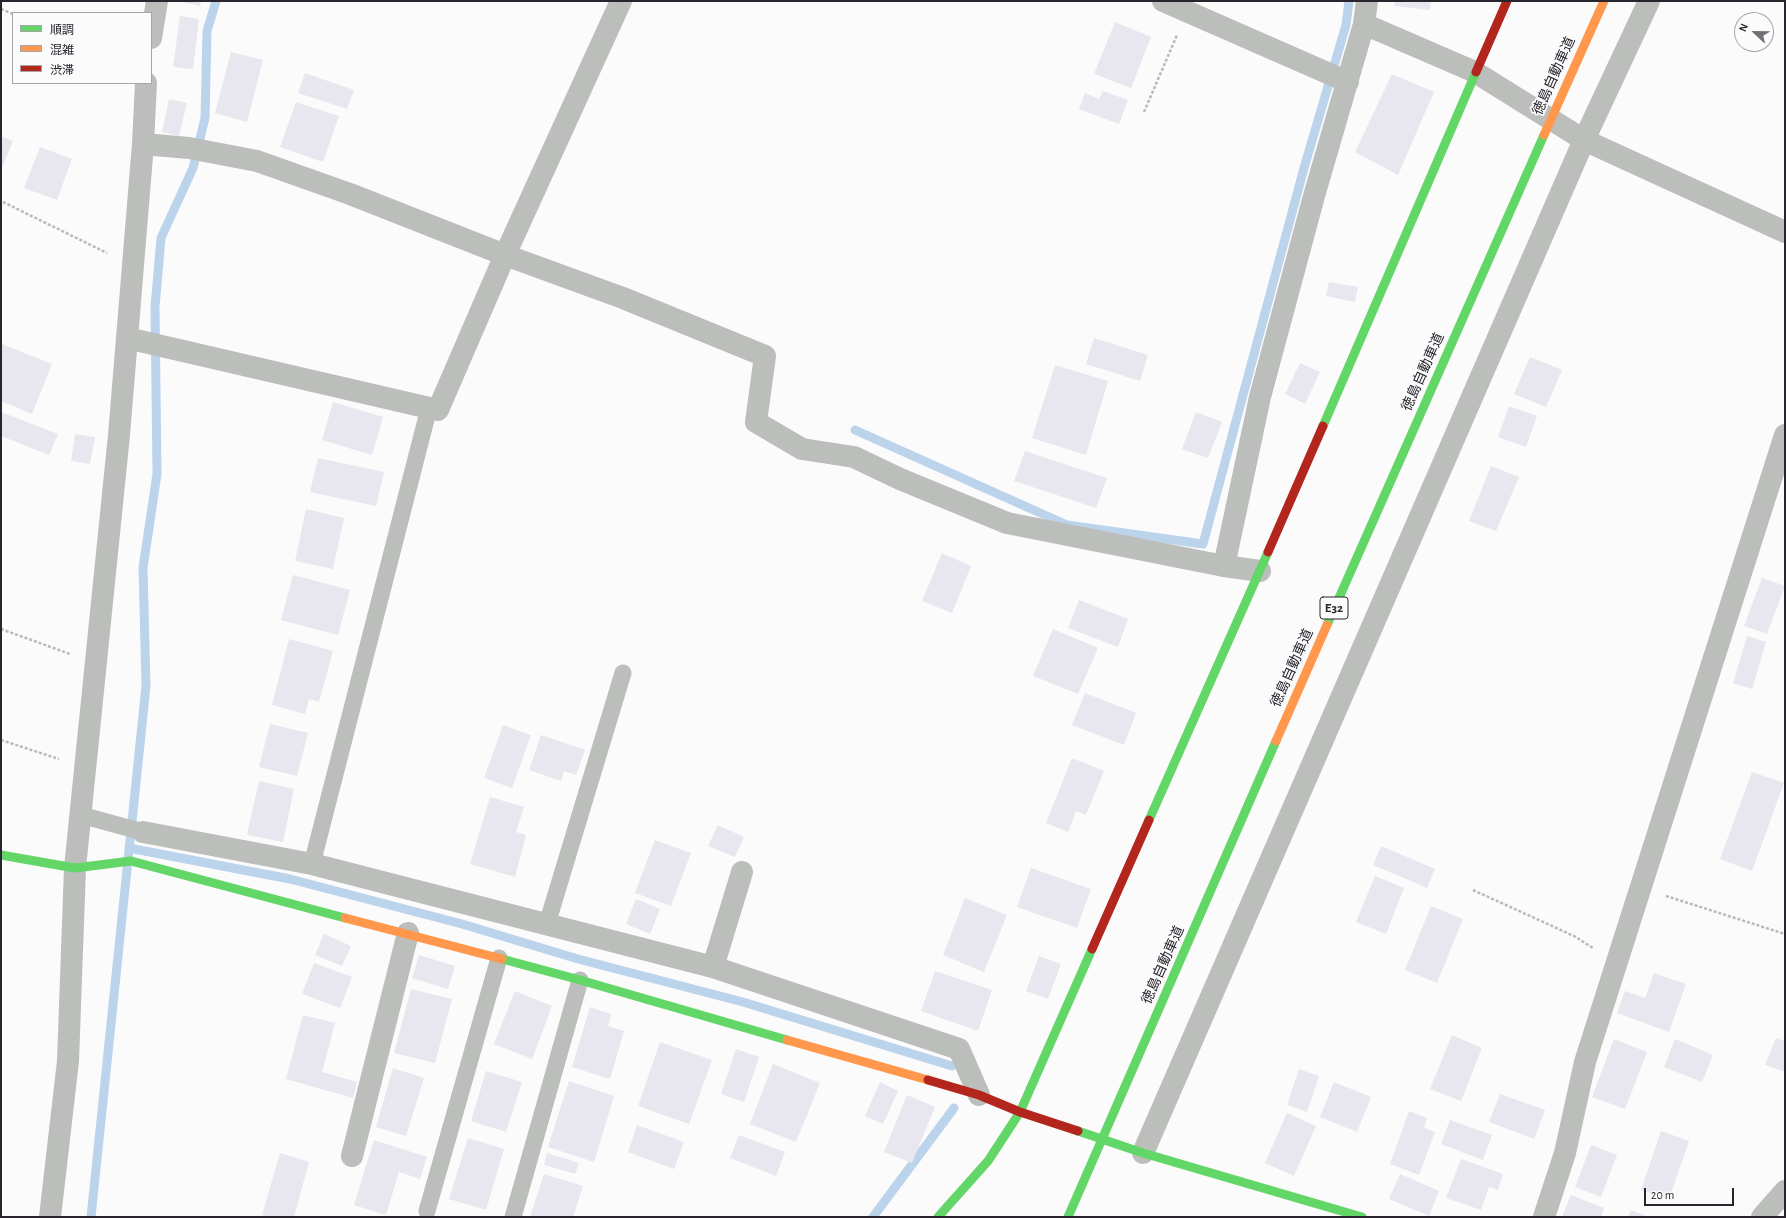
<!DOCTYPE html>
<meta charset="utf-8">
<style>
body{margin:0}
#map{position:relative;width:1786px;height:1218px;overflow:hidden;background:#fbfbfb;font-family:"Alegreya Sans","Noto Sans JP",sans-serif}
canvas{display:block}
.frame{position:absolute;inset:0;border:2px solid #28252e;pointer-events:none}
.legend{position:absolute;left:12px;top:12px;width:140px;height:72px;box-sizing:border-box;background:#fbfbfb;border:1px solid #a7a5a9;margin:0;padding:5px 7px;list-style:none;font-size:12px;color:#28252e}
.legend li{display:flex;align-items:center;gap:8px;height:20px}
.legend b{width:20px;border:1px solid #a7a5a9}
.north{position:absolute;left:1734px;top:12px;width:40px;height:40px;box-sizing:border-box;background:#fbfbfb;border:1px solid #a7a5a9;border-radius:50%;rotate:292deg;font-size:11px;font-weight:700;line-height:16px;text-align:center;color:#28252e}
.north::after{content:'';display:block;margin:auto;width:14px;height:18px;background:#727076;clip-path:polygon(50% 0,100% 100%,50% 72%,0 100%)}
.scale{position:absolute;left:1644px;top:1188px;width:90px;height:18px;box-sizing:border-box;border:2px solid #28252e;border-top:0;padding-left:5px;font-size:12px;line-height:14px;white-space:nowrap;color:#28252e;-webkit-text-stroke:3px #fbfbfb;paint-order:stroke}
</style>
<div id="map">
<canvas width="1786" height="1218"></canvas>
<div class="frame"></div>
<ul class="legend">
<li><b style="height:5px;background:#63d668"></b>順調</li>
<li><b style="height:5px;background:#ff974d"></b>混雑</li>
<li><b style="height:5px;background:#b3261e"></b>渋滞</li>
</ul>
<div class="north">N</div>
<div class="scale">20 m</div>
</div>
<script>
const c = document.querySelector('canvas').getContext('2d');
c.lineJoin = 'round';
function strokePath(path, color, width, dash) {
  c.strokeStyle = color;
  c.lineWidth = width;
  c.lineCap = dash ? 'butt' : 'round';
  c.setLineDash(dash || []);
  c.stroke(path);
}
function fill(path, color) {
  c.fillStyle = color;
  c.fill(path, 'evenodd');
}
function label(font, color, halo, rows, align = 'center') {
  c.font = font + ' "Alegreya Sans","Noto Sans JP",sans-serif';
  c.lineWidth = 3.5;
  c.setLineDash([]);
  c.textBaseline = 'middle';
  c.strokeStyle = halo;
  c.fillStyle = color;
  for (const [text, x, y, turn = 0] of rows) {
    c.save();
    c.translate(x, y);
    c.rotate((+turn || 0) * Math.PI / 180);
    c.textAlign = isNaN(turn) ? turn : align;
    if (halo) c.strokeText(text, 0, 0);
    c.fillText(text, 0, 0);
    c.restore();
  }
}
const stream = new Path2D(`
 M855 430 1067 525 1203 544 1304 168 1346 25 1349 1
 M129 848 290 879 462 924 578 959 743 1002 952 1066
 M91 1217 146 686 143 568 157 474 155 307 161 238 193 168 205 118 207 31 216 1
 M873 1217 954 1108`);
const building = new Path2D(`
 M177 1H201L200 6Z
 M1395 1H1431L1430 10 1394 6Z
 M180 16 199 19 193 69 173 67Z
 M1115 22 1151 37 1131 88 1094 74Z
 M231 52 263 60 247 122 215 113Z
 M305 73 354 90 347 109 298 93Z
 M1392 74 1434 92 1398 175 1355 152Z
 M1103 91 1128 100 1119 124 1079 109 1085 93 1099 99Z
 M169 99 187 103 179 136 162 132Z
 M296 102 339 116 323 162 280 147Z
 M1 136 13 141 1 170Z
 M40 147 72 159 57 200 24 188Z
 M1329 282 1358 287 1355 302 1326 296Z
 M1094 338 1148 355 1140 381 1086 364Z
 M2 344 52 364 32 414 1 401Z
 M1530 357 1562 370 1546 407 1514 394Z
 M1300 363 1320 372 1305 404 1285 394Z
 M1055 365 1108 381 1086 455 1032 438Z
 M333 402 383 417 372 455 322 440Z
 M1509 406 1537 416 1526 447 1498 437Z
 M1 412 58 434 49 455 1 436Z
 M1196 412 1222 422 1208 458 1182 449Z
 M75 434 95 437 90 464 71 461Z
 M1025 451 1107 478 1096 508 1014 481Z
 M318 458 384 472 376 506 310 492Z
 M1491 466 1519 477 1496 531 1469 521Z
 M306 509 344 518 333 569 295 561Z
 M942 553 971 566 952 613 922 601Z
 M293 575 350 590 338 635 281 620Z
 M1762 578 1785 586 1767 634 1744 626Z
 M1079 600 1128 619 1118 647 1068 628Z
 M1053 629 1098 648 1078 694 1033 676Z
 M1747 636 1766 642 1752 689 1733 683Z
 M289 639 333 651 319 702 309 699 305 714 272 705Z
 M1085 693 1136 713 1124 745 1072 725Z
 M270 724 308 733 297 776 259 767Z
 M503 725 531 735 512 788 484 778Z
 M541 735 585 750 576 775 564 771 561 781 529 770Z
 M1072 758 1104 771 1086 815 1076 811 1068 832 1046 823Z
 M1752 772 1784 783 1752 871 1720 859Z
 M259 781 294 789 283 842 247 835Z
 M490 797 524 807 516 832 526 835 515 877 470 864Z
 M718 825 744 837 735 857 708 846Z
 M655 840 691 853 671 906 635 893Z
 M1381 846 1435 869 1427 888 1373 865Z
 M1031 868 1091 889 1077 928 1017 907Z
 M1375 876 1404 888 1386 934 1356 922Z
 M965 898 1007 915 984 972 943 955Z
 M636 899 660 909 650 934 626 924Z
 M1431 906 1463 919 1437 983 1405 970Z
 M324 934 351 946 342 966 315 955Z
 M419 955 455 966 448 989 412 978Z
 M1039 956 1061 964 1048 999 1026 991Z
 M314 963 352 977 340 1008 302 994Z
 M935 971 992 990 978 1031 921 1011Z
 M1654 973 1686 984 1669 1032 1617 1013 1625 991 1645 998Z
 M411 989 452 999 435 1063 394 1053Z
 M515 991 552 1006 532 1059 494 1044Z
 M590 1007 611 1014 608 1026 624 1031 610 1079 572 1067Z
 M303 1015 335 1023 322 1072 357 1082 353 1098 286 1079Z
 M1452 1035 1482 1048 1461 1101 1430 1089Z
 M1776 1038 1785 1041V1072L1765 1065Z
 M1614 1039 1647 1052 1625 1109 1592 1097Z
 M1675 1039 1713 1055 1702 1082 1664 1067Z
 M660 1042 712 1060 689 1124 638 1106Z
 M736 1049 759 1057 744 1102 721 1094Z
 M773 1064 820 1083 796 1142 750 1124Z
 M393 1068 424 1078 406 1136 376 1127Z
 M1299 1069 1319 1076 1307 1112 1287 1105Z
 M486 1071 522 1082 506 1132 471 1121Z
 M569 1081 614 1096 594 1162 548 1147Z
 M880 1082 898 1091 883 1124 865 1116Z
 M1334 1082 1371 1097 1357 1132 1320 1117Z
 M1500 1094 1545 1110 1534 1139 1489 1122Z
 M907 1095 935 1107 912 1163 884 1152Z
 M1409 1111 1427 1118 1424 1128 1435 1132 1419 1175 1390 1164Z
 M1287 1113 1316 1126 1294 1176 1265 1163Z
 M1450 1120 1492 1135 1483 1160 1441 1144Z
 M637 1125 684 1142 674 1169 628 1152Z
 M1661 1131 1689 1141 1669 1199 1641 1190Z
 M739 1135 785 1152 776 1176 730 1158Z
 M468 1138 504 1149 486 1210 449 1199Z
 M374 1140 427 1157 420 1179 399 1172 386 1215 354 1205Z
 M1591 1145 1617 1155 1601 1197 1575 1187Z
 M280 1153 309 1162 294 1217H271L262 1215Z
 M547 1153 579 1163 575 1174 544 1165Z
 M1461 1159 1503 1174 1498 1190 1489 1187 1481 1210 1446 1198Z
 M544 1174 583 1186 573 1217H530Z
 M1400 1174 1439 1191 1429 1216 1389 1199Z
 M1571 1195 1604 1208 1601 1217H1562Z
 M1631 1210 1649 1217H1628Z`);
const path = new Path2D(`
 M1 9 13 14
 M1144 112 1177 35
 M3 202 107 253
 M1 629 70 654
 M1 740 59 759
 M1473 890 1574 936 1593 948
 M1666 896 1785 934`);
const lane = new Path2D(`
 M81 815 143 832
 M312 864 429 408
 M547 924 623 673
 M427 1211 499 958
 M513 1217 580 980`);
const street = new Path2D(`
 M1163 1 1348 82
 M1364 24 1475 72 1584 140 1785 232
 M151 38 157 1
 M143 144 189 148 257 161 350 194 505 255 623 298 765 356 756 422 802 449 854 457 900 479 1007 523 1224 566
 M127 338 438 410 505 255 621 1
 M1260 571 1224 566 1260 397 1314 196 1364 24 1367 1
 M143 832 312 864 713 967 959 1049 979 1095
 M713 967 742 872
 M1143 1153 1584 140 1649 1
 M352 1156 408 933
 M50 1217 68 1061 75 868 119 435 143 144 146 83
 M1544 1217 1565 1153 1585 1062 1785 435
 M1762 1217 1785 1191`);
const fast = new Path2D(`
 M1323 426 1476 72
 M1327 625 1544 135
 M1149 820 1268 552
 M1 855 75 868 131 861 345 918
 M502 959 580 980 787 1040
 M1078 1131 1143 1153 1362 1217
 M938 1217 988 1161 1020 1112 1092 949
 M1068 1217 1276 741`);
const slow = new Path2D(`
 M1544 135 1604 1
 M1276 741 1327 625
 M345 918 502 959
 M787 1040 928 1080`);
const jam = new Path2D(`
 M1476 72 1507 1
 M1268 552 1323 426
 M1092 949 1149 820
 M928 1080 979 1095 1020 1112 1078 1131`);
const shields = [
 [1334,608,28]
];
const shieldNames = [
 ["E32",1334,608]
];
const streetNames = [
 ["徳島自動車道",1554,76,-66],
 ["徳島自動車道",1423,372,-66],
 ["徳島自動車道",1292,668,-66],
 ["徳島自動車道",1163,965,-66]
];
strokePath(stream, '#bcd3ec', 9);
fill(building, '#e8e6ee');
strokePath(path, '#b8b9b8', 2.5, [3, 2]);
strokePath(lane, '#bcbebb', 17);
strokePath(street, '#bcbebb', 22);
strokePath(fast, '#63d668', 9);
strokePath(slow, '#ff974d', 9);
strokePath(jam, '#b3261e', 9);
for (const [x, y, w] of shields) {
  const box = new Path2D();
  box.roundRect(x - w / 2, y - 11, w, 22, 3);
  c.fillStyle = '#fbfbfb';
  c.fill(box);
  strokePath(box, '#28252e', 1);
}
label('bold 13px', '#28252e', null, shieldNames);
label('14px', '#28252e', '#fbfbfb', streetNames);
</script>
